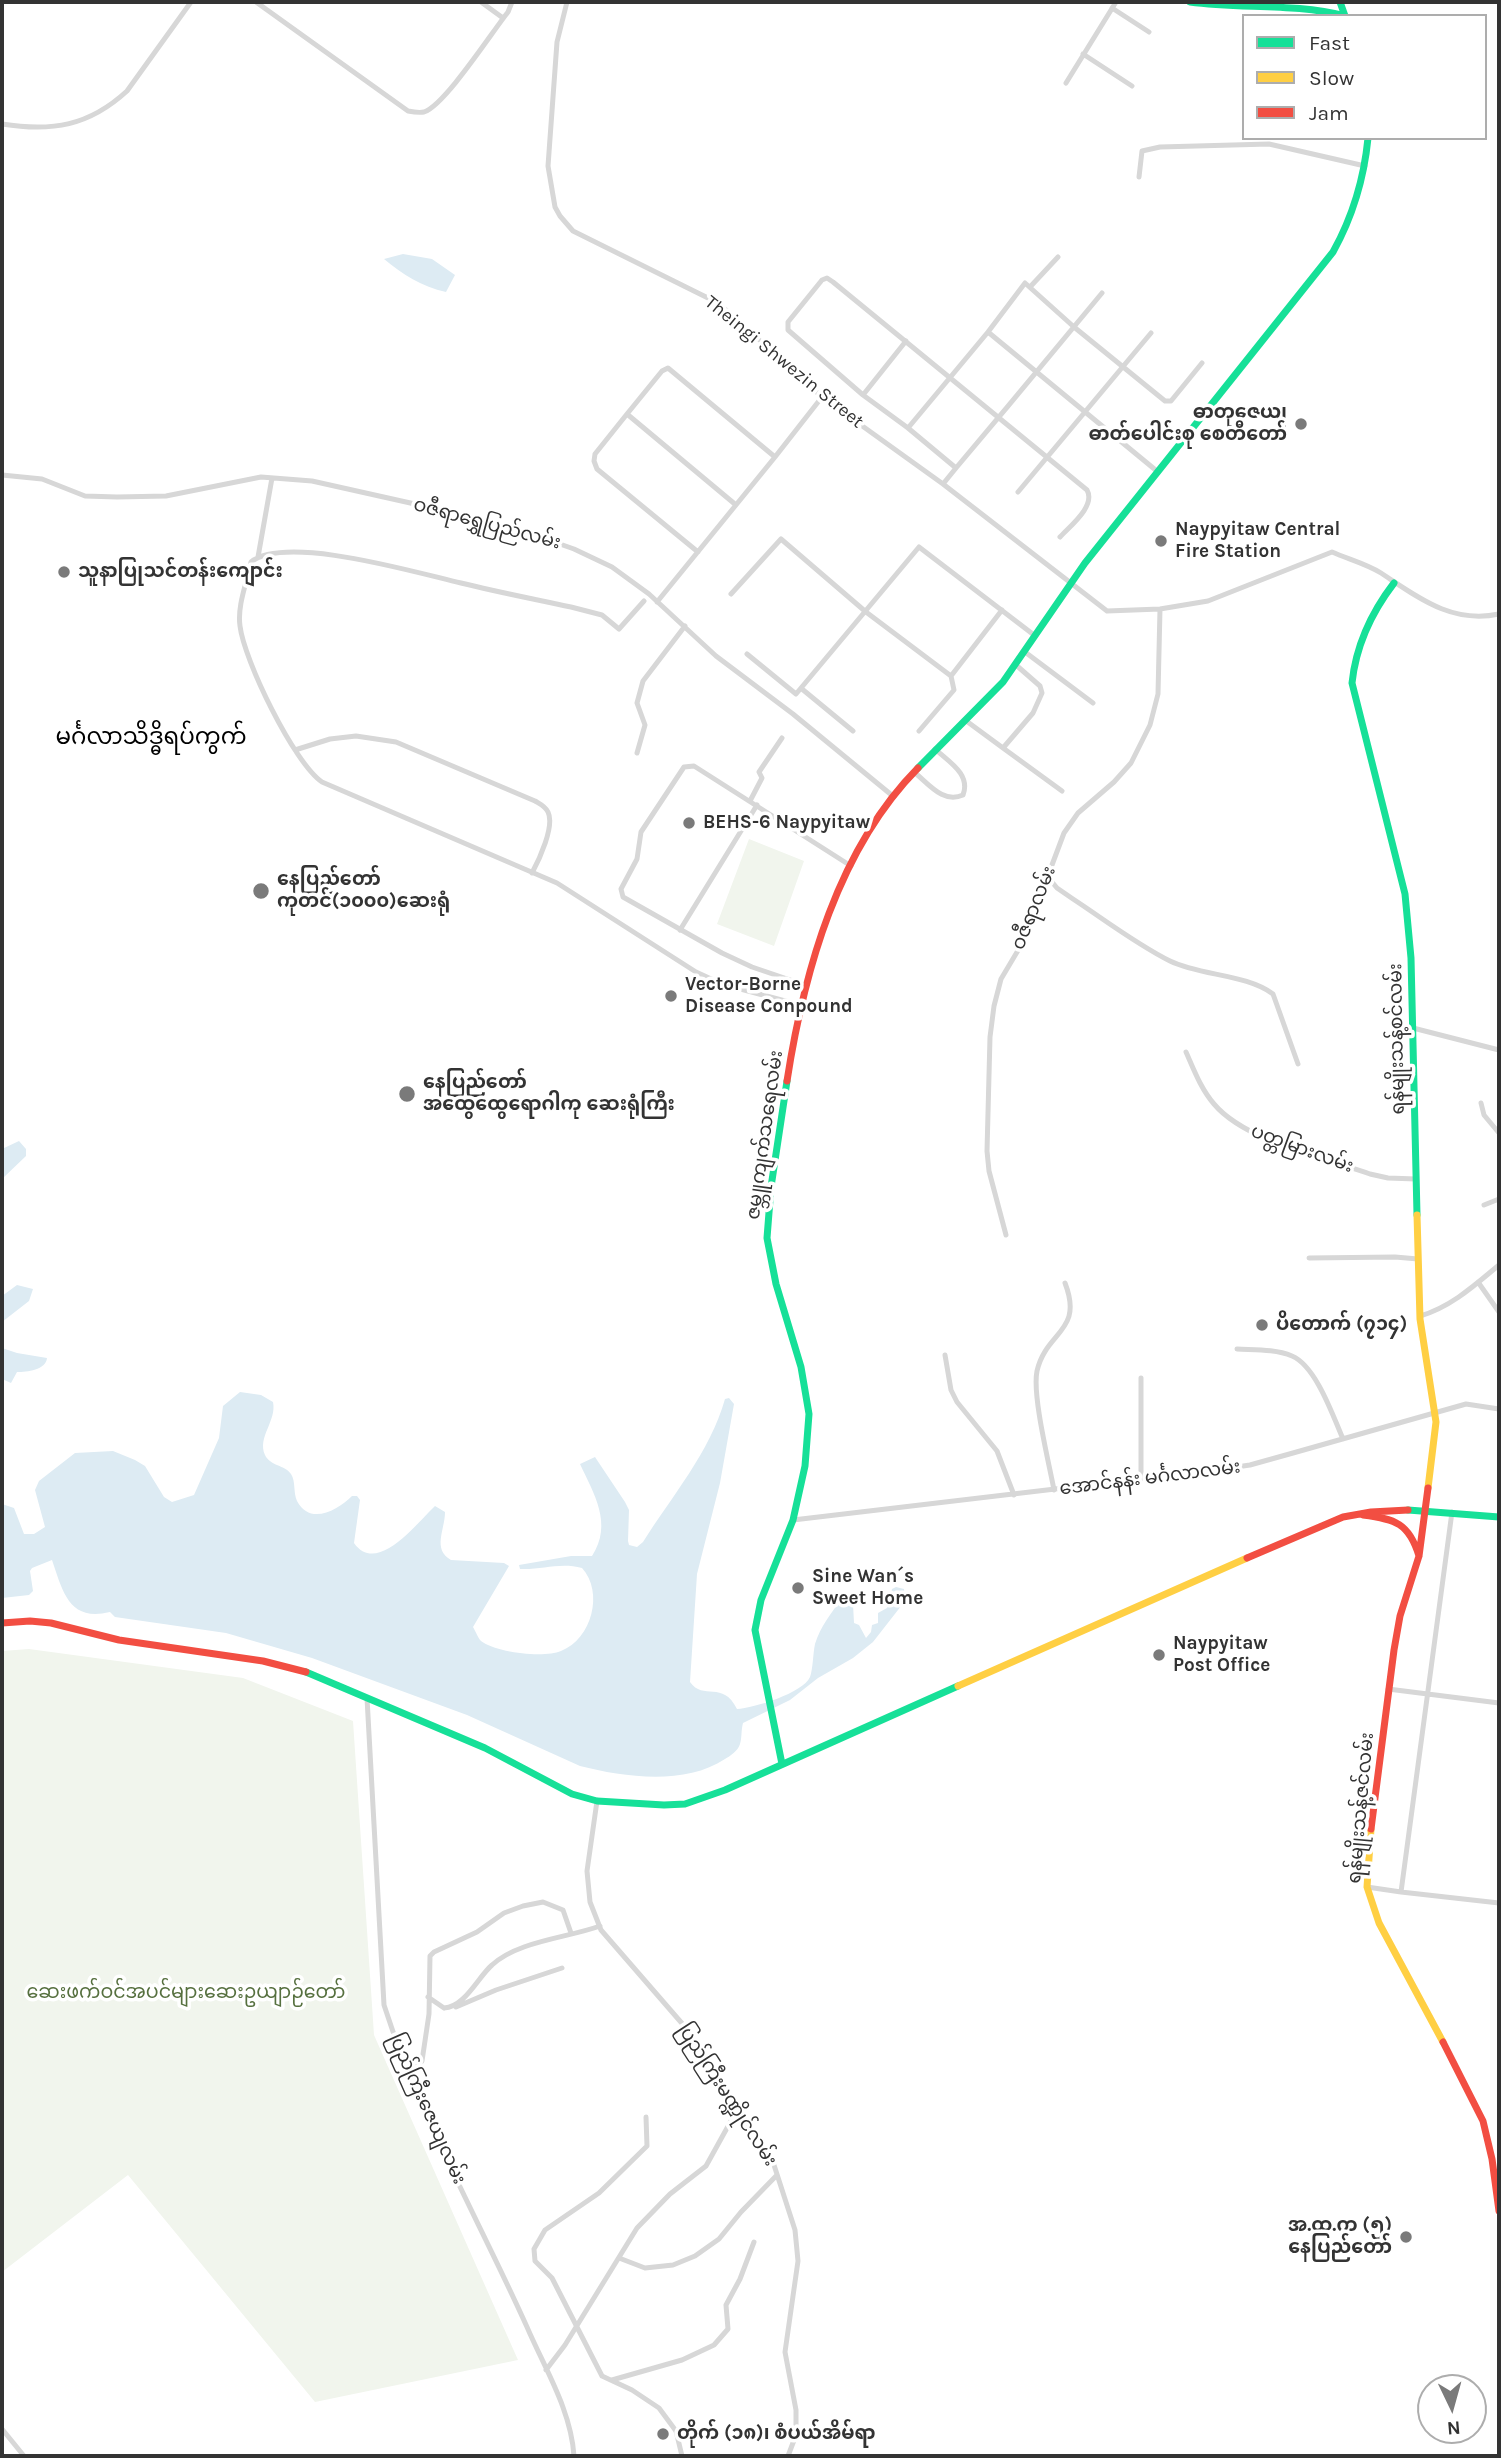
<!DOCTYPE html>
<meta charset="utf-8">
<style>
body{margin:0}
#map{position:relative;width:1501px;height:2458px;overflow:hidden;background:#fff;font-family:Karla,sans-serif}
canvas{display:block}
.frame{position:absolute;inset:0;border:4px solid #333;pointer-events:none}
.legend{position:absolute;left:1242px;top:14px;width:245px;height:126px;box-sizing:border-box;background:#fff;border:2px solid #adadad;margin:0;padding:9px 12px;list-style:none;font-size:21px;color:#333}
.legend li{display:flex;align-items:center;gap:14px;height:35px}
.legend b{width:35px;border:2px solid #adadad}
.north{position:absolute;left:1417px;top:2374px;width:70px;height:70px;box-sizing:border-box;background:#fff;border:2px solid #adadad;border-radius:50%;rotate:175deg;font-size:19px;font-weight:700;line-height:28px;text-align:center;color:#333}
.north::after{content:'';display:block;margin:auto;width:24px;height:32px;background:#7a7a7a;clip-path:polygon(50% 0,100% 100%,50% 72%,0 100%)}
</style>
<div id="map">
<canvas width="1501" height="2458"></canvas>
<div class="frame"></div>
<ul class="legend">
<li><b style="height:9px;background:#16e098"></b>Fast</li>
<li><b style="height:9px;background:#ffcf43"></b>Slow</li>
<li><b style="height:9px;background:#f24e42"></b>Jam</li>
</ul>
<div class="north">N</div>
</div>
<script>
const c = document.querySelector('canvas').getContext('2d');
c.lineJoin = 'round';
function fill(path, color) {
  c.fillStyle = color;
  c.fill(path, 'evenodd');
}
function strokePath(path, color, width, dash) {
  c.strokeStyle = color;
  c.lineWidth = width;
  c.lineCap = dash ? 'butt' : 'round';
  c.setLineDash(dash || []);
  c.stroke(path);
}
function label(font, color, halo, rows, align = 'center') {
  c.font = font + ' Karla,"Noto Sans Myanmar",sans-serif';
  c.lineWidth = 7;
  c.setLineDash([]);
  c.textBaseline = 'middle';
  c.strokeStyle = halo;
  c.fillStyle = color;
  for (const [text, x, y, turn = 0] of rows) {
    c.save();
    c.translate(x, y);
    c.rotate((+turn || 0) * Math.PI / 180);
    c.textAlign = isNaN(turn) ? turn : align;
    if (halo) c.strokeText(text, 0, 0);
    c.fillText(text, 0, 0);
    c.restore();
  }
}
const green = new Path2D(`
 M749 839 804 861 774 946 717 924Z
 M29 1649 243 1678 353 1721 374 2035 518 2360 315 2402 128 2175 2 2272V1651Z`);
const water = new Path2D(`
 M403 254 432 259 455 275 446 292C422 287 402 274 384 259Z
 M19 1141 26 1149V1156L2 1179V1149Z
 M17 1285 33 1289 29 1301 2 1322V1296Z
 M2 1348 17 1353 47 1358C46 1370 27 1372 17 1372L11 1383 2 1379Z
 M240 1392 261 1395 273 1402C277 1421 257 1437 265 1455 270 1466 285 1465 291 1474 296 1482 293 1492 297 1501 310 1526 338 1510 352 1496H357L360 1500 354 1543C377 1576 417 1523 435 1506L445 1512C445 1530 432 1549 451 1560L504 1563 509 1566 473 1627C476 1632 478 1638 481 1641 497 1653 544 1658 561 1651 592 1639 604 1592 582 1568 560 1562 542 1570 520 1569L519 1565 571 1556H592C613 1524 594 1494 580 1464L595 1457 625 1502 629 1510 628 1541 629 1545 637 1547 643 1542C672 1496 710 1452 725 1399L729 1398 734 1404 720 1483 697 1574 690 1682C703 1701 723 1680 737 1709 754 1708 803 1693 810 1677 813 1669 813 1653 815 1644 820 1627 832 1612 843 1597L853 1604 854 1623 859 1625 866 1638 871 1632 872 1625 878 1623V1613L887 1608 892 1589 896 1587 904 1589 905 1601 873 1642 853 1658 818 1678 790 1700 743 1723C741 1730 742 1738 740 1744 738 1751 730 1756 725 1759 684 1786 624 1777 580 1766L467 1715 312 1658 226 1633 115 1617 110 1612C69 1622 63 1592 52 1560L32 1568 30 1571 33 1591 29 1595 2 1598V1504L14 1508 24 1534H34L45 1527 35 1490 39 1481 75 1453 113 1451 135 1460 145 1466 164 1497 172 1502 194 1495 219 1438 223 1406Z`);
const street = new Path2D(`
 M256 2 408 111C413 112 419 113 424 112 445 105 492 32 508 12L512 2
 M481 2 503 18
 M567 2 557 42 548 166 555 207 560 216 573 231 708 298 725 309 822 397 943 484 1107 611 1160 609 1208 601 1332 552C1348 559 1367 564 1381 573 1419 598 1452 624 1499 614
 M1112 8 1149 32
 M1083 54 1132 86
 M1066 83 1116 2
 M2 124C52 132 89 126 127 91L191 2
 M1139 177 1142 151 1160 147 1269 144 1365 166
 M1030 287 1058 257
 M1102 293C1054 351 1005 410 956 468L908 428 988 332 1025 283 1074 327 1165 401H1171L1202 363
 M988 332 1158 472
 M863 395 906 341
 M627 414 662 371 668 368 775 457 822 397
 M908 428 863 395 788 330V322L822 280 827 278 833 282 1087 490C1096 506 1070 526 1060 537
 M2 475 42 479 85 496 117 497 166 496 261 477 312 481 473 517 523 531 574 549 612 567 649 594 716 656 793 714 894 797
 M943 484 956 468
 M1018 492 1151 333
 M698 552 597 469 594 461 595 454 627 414 736 505
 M258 557 272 478
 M731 594 781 539 866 612 951 676
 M644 601 619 629 602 615 571 607C534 599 497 592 461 583 417 573 286 534 251 562 247 582 237 606 240 626 244 660 294 763 322 782L557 883 696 972 722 984 800 1005
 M657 602 775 457
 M1025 652 1093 703
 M747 654 796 694 919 547 1034 635
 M1016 665 1040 686 1042 693 1033 713 1003 748 1062 791
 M802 689 853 731
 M965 720 1003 748
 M919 731 954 690 951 676 1002 610
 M295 750 330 739 356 736 396 742 535 801C540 804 545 806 548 812 555 826 539 860 532 873
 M637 753 645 725 637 703 643 681 685 626
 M914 772C929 784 943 804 963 795 971 774 949 762 935 749
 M750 801 762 778 759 772 782 738
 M1047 876 1057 888 1073 899C1105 920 1136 944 1170 961 1201 976 1246 974 1273 994L1298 1064
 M680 930 757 805
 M805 985 752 967 722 953 623 897 621 889 637 859 641 832 684 767 694 766 851 866
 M1413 1028 1499 1050
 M1186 1052C1194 1070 1201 1089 1214 1104 1245 1141 1324 1158 1370 1174L1388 1178 1416 1179
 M1481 1103 1484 1115 1499 1133
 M1484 1205 1499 1199
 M1006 1235 989 1171 987 1151 990 1037 994 1006 1001 979 1023 942 1064 833 1078 813 1114 782 1131 763 1150 725 1158 694 1160 609
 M1309 1258 1395 1257 1418 1259
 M1478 1282 1499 1312
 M1420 1316C1451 1307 1475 1285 1499 1265
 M1237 1349C1255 1350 1275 1349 1292 1356 1316 1366 1333 1416 1343 1439
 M945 1355 951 1390 957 1402 997 1451 1014 1495
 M1141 1479V1378
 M1054 1490C1049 1463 1032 1395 1037 1371 1046 1331 1084 1332 1065 1283
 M793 1520 1216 1470 1250 1465 1293 1453 1466 1404 1499 1409
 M1388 1689 1499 1703
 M367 1698 384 2005C420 2118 479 2220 527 2327 545 2369 571 2410 574 2456
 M597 1801 587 1871 590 1902 601 1930 686 2028 774 2165 795 2230 798 2261 785 2352 796 2410V2435L788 2456
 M1367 1887 1401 1892 1452 1512
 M1401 1892 1499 1903
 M428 1997 444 2008
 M456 2007 496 1990 562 1968
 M444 2008C465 2007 478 1977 492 1965 518 1941 567 1938 600 1926
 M407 2072 419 2065 422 2061 429 2014 430 1956 434 1952 477 1932 504 1913 523 1906 543 1902 563 1910 571 1933
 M646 2117 647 2146 599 2193 545 2230 534 2249 535 2261 552 2278 602 2376 632 2390 659 2408 676 2431 682 2456
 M619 2258 645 2268 673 2265 695 2256 719 2239 741 2212 777 2175
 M546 2370 565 2345 637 2228 670 2194 706 2166 737 2110
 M612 2380 682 2360 714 2345 728 2329 726 2305 740 2279 754 2242
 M2 2429 24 2456`);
const fast = new Path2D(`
 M1190 2C1241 9 1295 3 1345 16
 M1340 2 1345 16
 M1394 583C1371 613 1356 645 1352 683L1405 894 1411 958 1417 1215
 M918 768 1003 682 1085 563 1333 252C1353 216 1364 179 1368 138
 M1408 1510 1499 1517
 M306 1672 485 1748 572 1794 597 1801 664 1805 685 1804 725 1790 958 1686
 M782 1764 755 1630 761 1600 793 1520 805 1466 809 1414 801 1367 776 1284 767 1238 771 1187 787 1081`);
const slow = new Path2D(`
 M1417 1215 1420 1319 1436 1422 1428 1488
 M958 1686 1247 1558
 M1371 1829 1367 1887 1379 1923 1443 2042`);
const jam = new Path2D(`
 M787 1081C804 971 838 849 918 768
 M1363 1515C1395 1519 1409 1523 1419 1556
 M1247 1558 1343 1517 1371 1512 1408 1510
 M2 1623 30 1621 51 1623 119 1640 263 1661 306 1672
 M1371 1829 1394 1650 1400 1616 1419 1556 1428 1488
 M1443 2042 1483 2121 1492 2159 1499 2211`);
const markers = [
 [1301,424,7,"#7a7a7a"],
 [1161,541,7,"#7a7a7a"],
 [64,572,7,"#7a7a7a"],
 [689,823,7,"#7a7a7a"],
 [261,891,9,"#7a7a7a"],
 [671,996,7,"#7a7a7a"],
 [407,1094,9,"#7a7a7a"],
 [1262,1325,7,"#7a7a7a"],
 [798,1588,7,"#7a7a7a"],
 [1159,1655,7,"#7a7a7a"],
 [1406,2237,7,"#7a7a7a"],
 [663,2434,7,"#7a7a7a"]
];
const streetNames = [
 ["Theingi Shwezin Street",784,362,39],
 ["ဝဇီရာရွှေပြည်လမ်း",487,524,15],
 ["ဝဇီရာလမ်း",1034,908,-68],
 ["ရန်မျိုးသန့်စင်လမ်း",1397,1039,-91],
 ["ဇမ္ဘူကျက်သရေလမ်း",765,1135,-82],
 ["ပတ္တမြားလမ်း",1302,1149,20],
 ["အောင်နန်း မင်္ဂလာလမ်း",1150,1478,-7],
 ["ရန်မျိုးသန့်ဇင်လမ်း",1361,1808,-85],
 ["ပြည်ကြီးမဏ္ဍိုင်လမ်း",727,2095,57],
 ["ပြည်ကြီးဇေယျလမ်း",427,2109,66]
];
const poiNames = [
 ["ဓာတုဇေယျ",1287,413,"right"],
 ["ဓာတ်ပေါင်းစု စေတီတော်",1287,435,"right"],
 ["Naypyitaw Central",1175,530],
 ["Fire Station",1175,552],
 ["သူနာပြုသင်တန်းကျောင်း",78,572],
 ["BEHS-6 Naypyitaw",703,823],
 ["နေပြည်တော်",277,880],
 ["ကုတင်(၁၀၀၀)ဆေးရုံ",277,902],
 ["Vector-Borne",685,985],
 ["Disease Conpound",685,1007],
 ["နေပြည်တော်",423,1083],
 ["အထွေထွေရောဂါကု ဆေးရုံကြီး",423,1105],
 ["ပိတောက် (၇၁၄)",1276,1325],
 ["Sine Wan´s",812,1577],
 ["Sweet Home",812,1599],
 ["Naypyitaw",1173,1644],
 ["Post Office",1173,1666],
 ["အ.ထ.က (၅)",1392,2226,"right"],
 ["နေပြည်တော်",1392,2248,"right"],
 ["တိုက် (၁၈)၊ စံပယ်အိမ်ရာ",677,2434]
];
const parkNames = [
 ["ဆေးဖက်ဝင်အပင်များဆေးဥယျာဉ်တော်",186,1993]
];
const quarterNames = [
 ["မင်္ဂလာသိဒ္ဓိရပ်ကွက်",151,737]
];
fill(green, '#f1f5ed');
fill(water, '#ddebf3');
strokePath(street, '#d7d7d7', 5);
strokePath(fast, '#16e098', 7);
strokePath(slow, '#ffcf43', 7);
strokePath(jam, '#f24e42', 7);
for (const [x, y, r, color] of markers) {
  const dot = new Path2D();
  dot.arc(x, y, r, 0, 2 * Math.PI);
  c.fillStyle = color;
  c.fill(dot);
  strokePath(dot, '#fff', 2.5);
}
label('19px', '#333', '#fff', streetNames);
label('bold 19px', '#333', '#fff', poiNames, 'left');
label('19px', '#56703f', '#fff', parkNames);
label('23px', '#000', '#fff', quarterNames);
</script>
